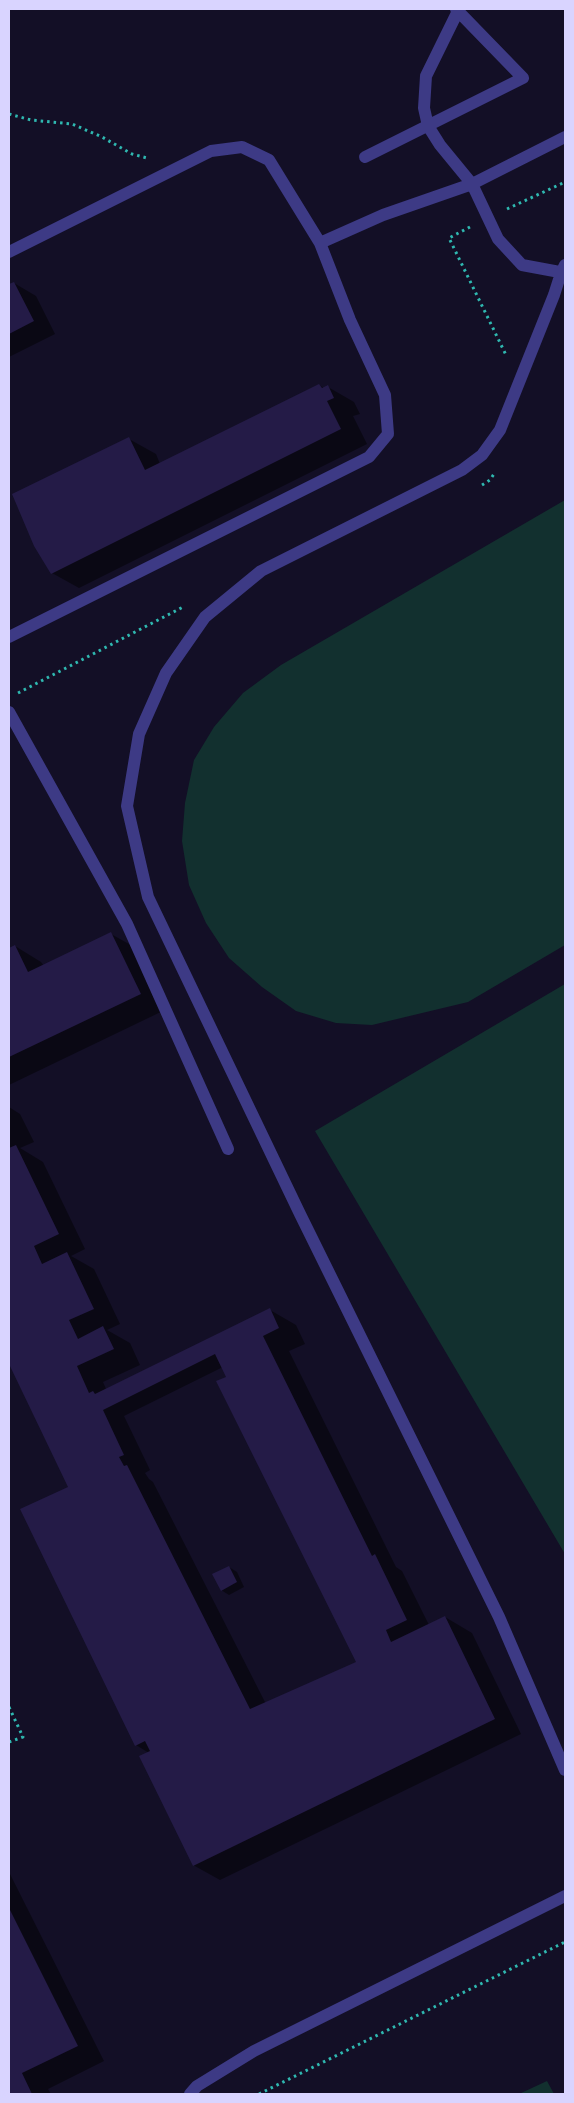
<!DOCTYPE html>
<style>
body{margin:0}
#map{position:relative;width:574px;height:2103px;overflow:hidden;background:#130f26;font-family:Commissioner,sans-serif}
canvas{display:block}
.frame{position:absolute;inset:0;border:10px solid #d9d4ff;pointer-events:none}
</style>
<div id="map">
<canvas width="574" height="2103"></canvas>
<div class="frame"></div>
</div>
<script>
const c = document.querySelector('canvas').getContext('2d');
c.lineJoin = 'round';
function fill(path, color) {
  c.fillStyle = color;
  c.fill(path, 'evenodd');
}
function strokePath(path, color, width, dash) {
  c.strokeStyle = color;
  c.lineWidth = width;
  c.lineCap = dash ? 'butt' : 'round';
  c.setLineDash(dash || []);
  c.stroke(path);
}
const green = new Path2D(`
 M565 500V945L468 1002 372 1025 336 1023 296 1011 262 987 229 958 206 923 189 885 182 841 185 803 194 760 214 727 243 693 281 665Z
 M565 984V1554L315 1131Z
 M547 2081 554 2094H519Z`);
const shadow = new Path2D(`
 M14 283 36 296 55 334 9 357V285Z
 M319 385 324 388 328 387 354 402 360 414 353 416 367 444 79 588 52 573 129 439 156 454 160 464Z
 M111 934 138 949 167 1009 9 1085V949L15 946 41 962 44 966Z
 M9 1107 20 1114 34 1142 20 1148 43 1162 85 1249 71 1256 94 1269 120 1324 107 1330 130 1343 140 1365 103 1382 106 1389 270 1310 296 1325 305 1344 289 1351 396 1567 402 1571 429 1625 445 1617 472 1633 521 1734 220 1880 193 1865 149 1753 136 1745 69 1487 9 1361ZM223 1367 358 1662 266 1704 153 1482 149 1479 145 1473 150 1470 124 1416Z
 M229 1567 237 1572 244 1587 229 1595 221 1590Z
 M9 1872 104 2061 48 2089 51 2094H9Z`);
const building = new Path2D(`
 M14 282 34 321 9 334V284Z
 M319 384 322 388 328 385 334 398 327 401 341 429 51 574 34 546 12 494 129 437 145 470Z
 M111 932 141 994 9 1057V948L15 945 28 972Z
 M16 1145 59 1234 34 1246 42 1264 67 1252 94 1309 69 1320 78 1339 103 1326 114 1349 77 1366 89 1393 93 1391 95 1394 270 1308 279 1328 263 1336 372 1556 375 1554 407 1620 386 1630 391 1642 445 1616 495 1719 193 1866 139 1756 150 1751 145 1741 135 1746 20 1509 68 1487 9 1364V1148ZM215 1354 226 1377 216 1381 356 1662 250 1709 127 1465 124 1466 119 1457 124 1455 103 1410Z
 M229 1566 237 1582 221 1591 212 1574Z
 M9 1908 78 2046 22 2073 32 2094H9Z`);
const path = new Path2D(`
 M9 114 31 120 72 124 102 137 132 154 147 158
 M507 209 565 182
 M470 227 449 238 506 355
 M482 485 490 480 494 474
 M18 693 185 606
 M9 1707 23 1737 9 1742
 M259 2094 565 1942`);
const service = new Path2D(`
 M458 11 426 76 424 108 428 126 440 145 472 184 498 239 522 265 565 273
 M365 157 523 78 456 9
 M320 243 383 215 472 184 565 137
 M9 252 211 151 242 147 269 160 320 243 350 320 385 395 388 434 369 457 9 637
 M565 265 561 273 554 295 500 430 482 455 462 470 261 571 205 617 166 673 139 734 127 806 148 897 300 1214 499 1617 565 1770
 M9 712 127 924 228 1149
 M190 2094 197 2086 254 2051 565 1896`);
fill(green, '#12302f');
fill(shadow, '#0007');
fill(building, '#241b47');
strokePath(path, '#2fb8b0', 3, [2.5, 4]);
strokePath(service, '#3d3a85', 12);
</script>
